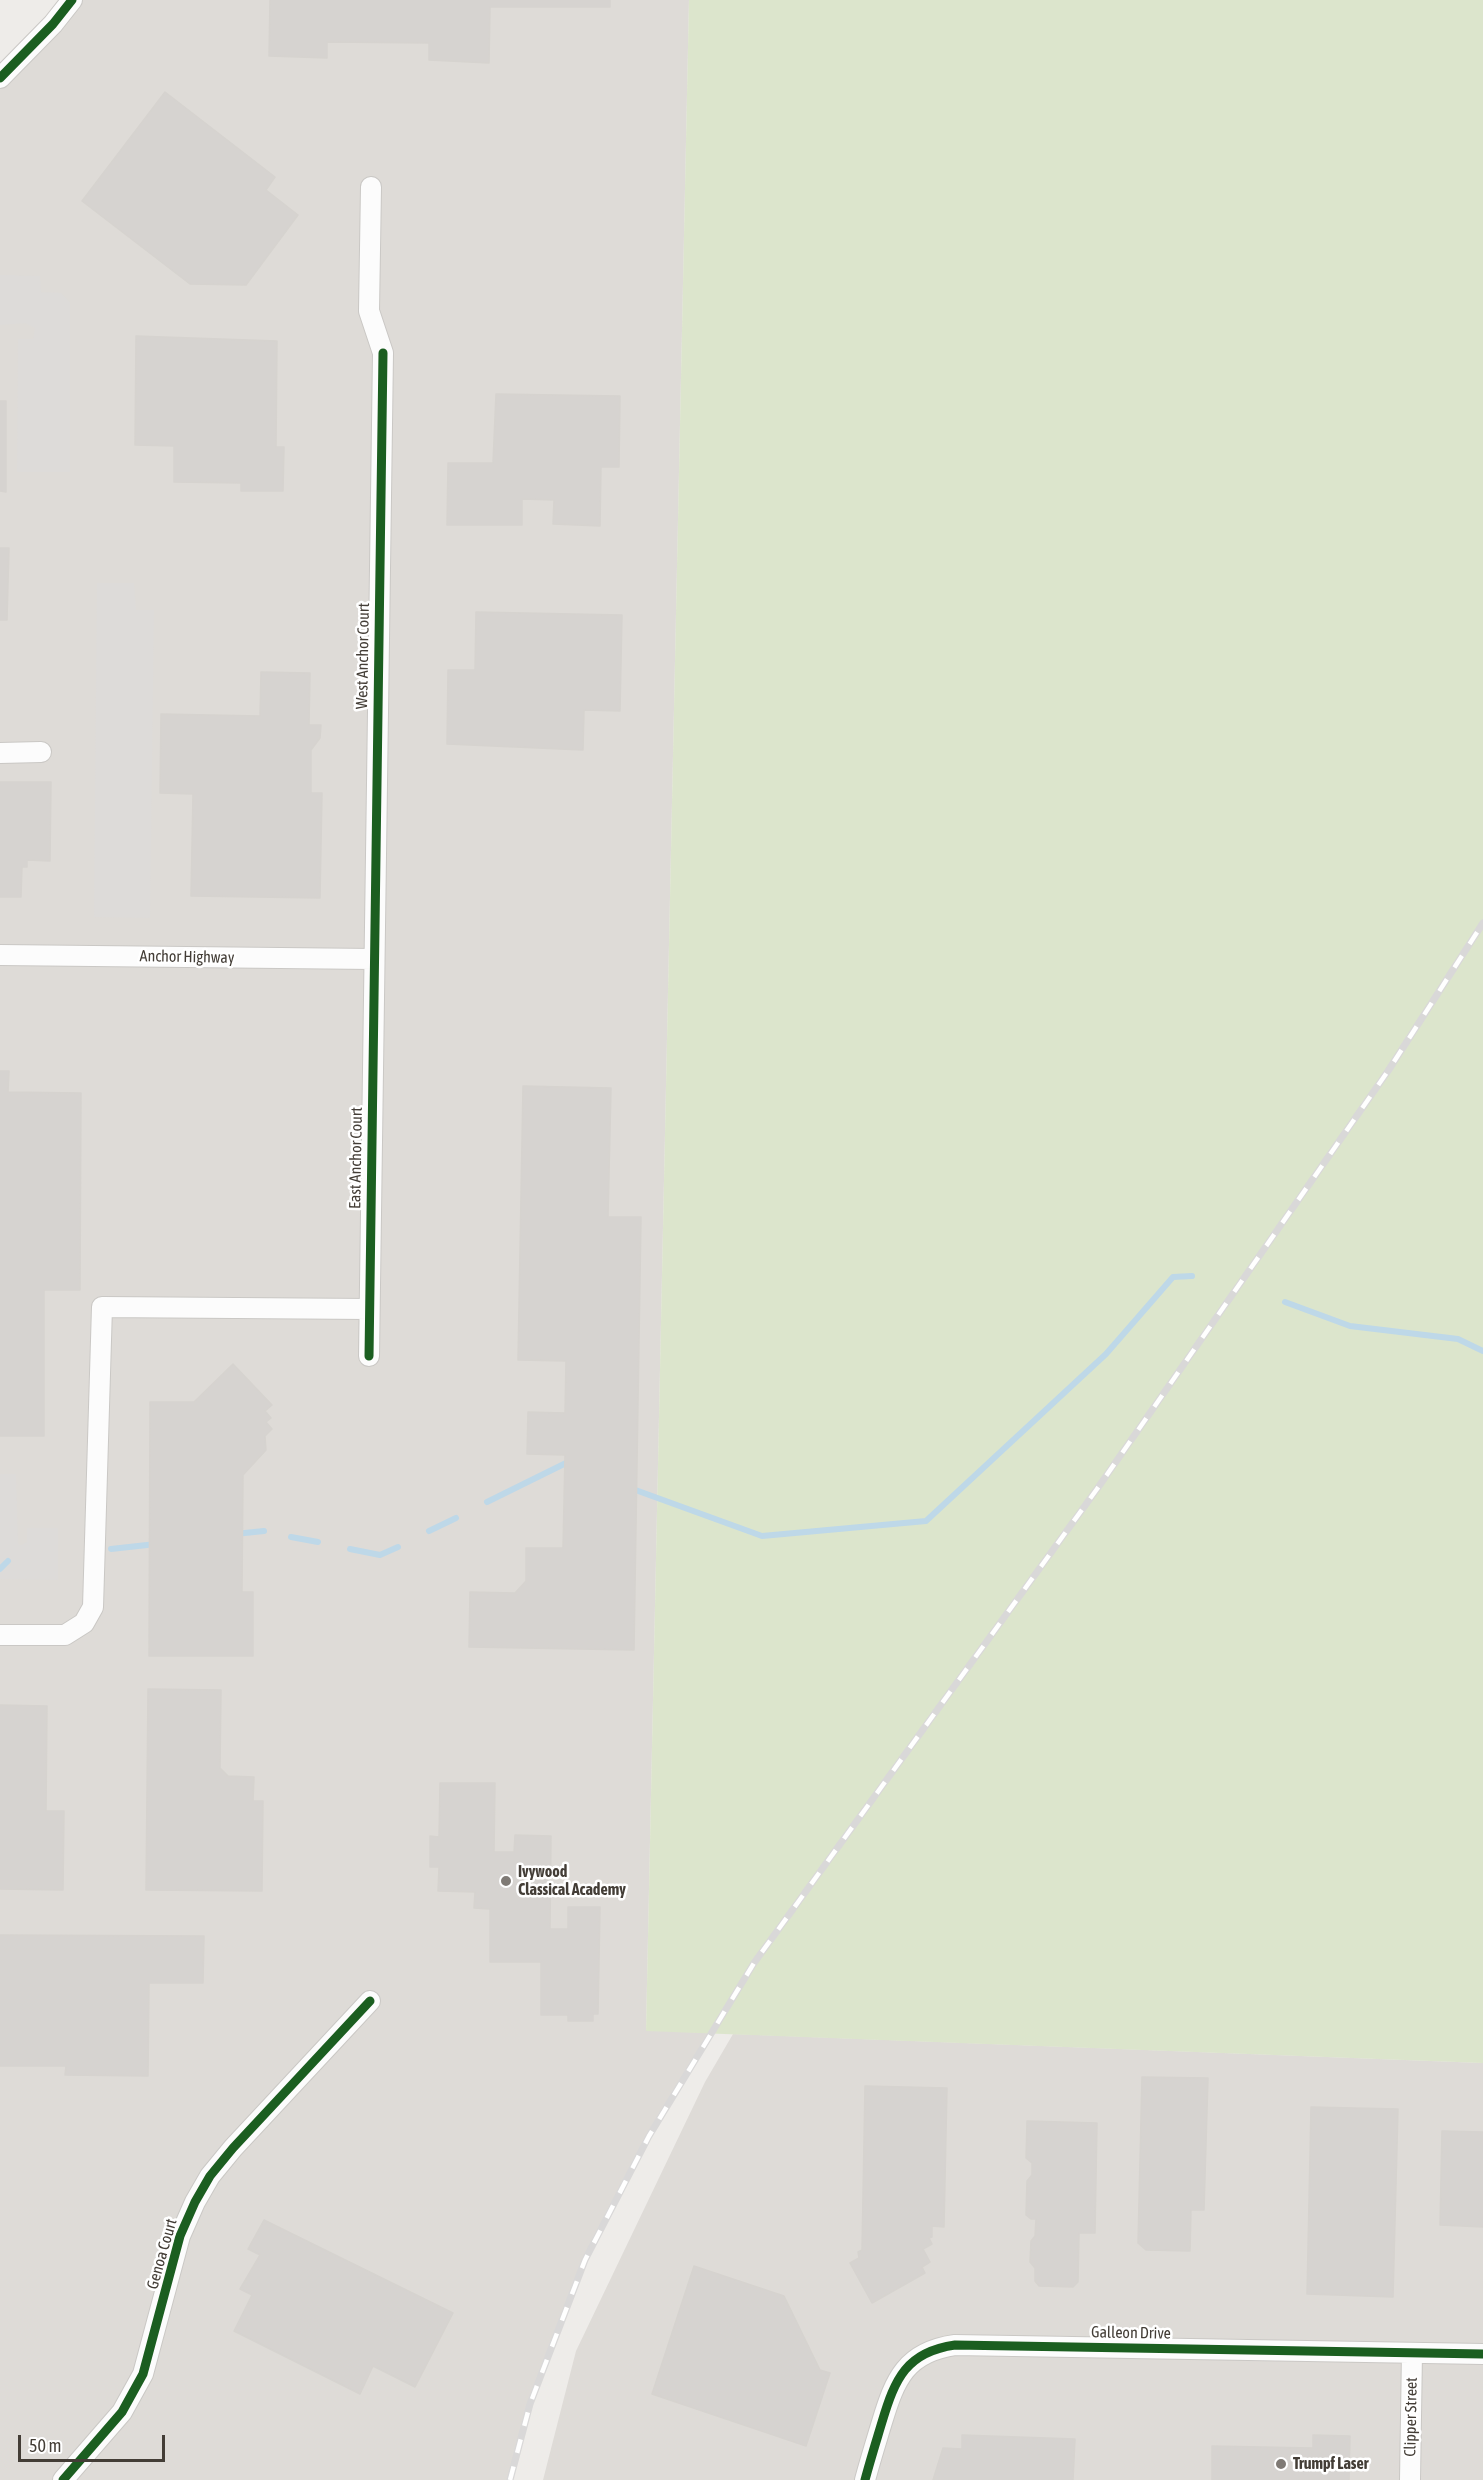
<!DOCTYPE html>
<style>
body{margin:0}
#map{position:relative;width:1483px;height:2480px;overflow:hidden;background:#eeece9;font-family:"Asap Condensed",sans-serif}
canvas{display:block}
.scale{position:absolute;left:18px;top:2435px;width:147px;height:27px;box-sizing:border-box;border:3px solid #433d36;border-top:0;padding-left:8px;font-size:18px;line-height:21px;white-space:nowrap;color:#433d36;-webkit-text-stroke:4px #fff;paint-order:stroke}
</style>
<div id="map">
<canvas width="1483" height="2480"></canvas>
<div class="scale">50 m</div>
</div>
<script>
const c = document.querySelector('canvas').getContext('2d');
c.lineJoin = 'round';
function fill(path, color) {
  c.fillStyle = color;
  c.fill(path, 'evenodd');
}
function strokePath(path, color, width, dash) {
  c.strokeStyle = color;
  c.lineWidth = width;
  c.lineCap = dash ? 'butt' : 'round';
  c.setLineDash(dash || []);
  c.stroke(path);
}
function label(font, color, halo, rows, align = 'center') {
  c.font = font + ' "Asap Condensed",sans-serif';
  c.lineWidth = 5;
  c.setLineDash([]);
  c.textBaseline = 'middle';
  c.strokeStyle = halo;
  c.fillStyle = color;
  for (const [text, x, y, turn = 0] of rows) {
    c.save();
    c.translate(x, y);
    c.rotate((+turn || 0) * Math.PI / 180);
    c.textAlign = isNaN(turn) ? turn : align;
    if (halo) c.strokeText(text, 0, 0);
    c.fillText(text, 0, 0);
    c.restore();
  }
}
const industrial = new Path2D(`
 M72 0H689L646 2030 711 2033 649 2136 585 2260 530 2404 510 2480H0V78Z
 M733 2034 1483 2063V2480H543L576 2351 705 2082Z`);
const green = new Path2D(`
 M689 0H1483V2063L646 2031Z`);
const parking = new Path2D(`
 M0 275 40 276 41 292 61 293 70 302V472H17L18 339H33L35 328 25 323 0 325Z
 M97 583H134L136 610H154L150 918 94 917Z
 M0 1474H16L18 1544 21 1545 27 1542V1528H58V1580L0 1579Z`);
const stream = new Path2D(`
 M1285 1302 1350 1326 1458 1339 1483 1351
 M630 1488 762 1536 926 1521 1106 1354 1173 1277 1192 1276
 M487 1502 566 1463 570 1465
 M429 1531 456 1518
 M235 1534 264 1531
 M291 1537 318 1542
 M111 1549 156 1544
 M350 1549 380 1555 398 1547
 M0 1569 8 1561`);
const building = new Path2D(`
 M270 0H610V7H490L489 63 429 60V43L327 42V58L269 56Z
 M165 92 275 177 266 190 298 215 246 285 190 284 82 201Z
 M136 336 277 341 276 447H284L283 491H241V483L174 482V446L135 445Z
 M496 394 620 396 619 467H601L600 526 553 524 554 500 522 499V525H447L448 463H493Z
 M0 401H6V492L0 491Z
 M0 548H9L7 620H0Z
 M476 612 622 615 620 711 584 710 583 750 447 744 448 670H475Z
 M261 672 310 673 309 725H321L320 738 311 750V793H322L320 898 191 896 193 794 160 793 161 714 260 716Z
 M0 782H51L50 861 27 860V867H22L21 897H0Z
 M0 1071H9L8 1092 81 1093 80 1290H44V1436H0Z
 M523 1086 611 1088 608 1217H641L634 1650 469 1647 470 1592 515 1593 526 1581V1548H563L565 1455 527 1454 528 1412 565 1413 566 1361 518 1360Z
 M233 1364 272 1405 265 1411 271 1418 266 1422 272 1429 265 1436 266 1450 243 1475 242 1592H253V1656H149L150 1402H194Z
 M148 1689 221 1690 220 1768 228 1776 254 1777 253 1801H263L262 1891 146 1890Z
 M0 1705 47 1706 46 1811H64L63 1890 0 1889Z
 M440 1783H495L494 1852H514L515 1835 551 1836 550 1929H568V1907H600L598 2014H593V2021H568V2015H541V1962H490V1909L474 1908 475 1892 438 1891 439 1867H430V1836L439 1837Z
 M0 1935 204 1936 203 1983H149L148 2076 65 2075 66 2066H0Z
 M1142 2077 1208 2078 1204 2210H1191L1190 2251 1146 2250 1138 2243Z
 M865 2086 947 2088 944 2227 932 2226V2237L929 2238 932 2244 923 2249 930 2262 922 2267 925 2273 872 2303 850 2263 859 2258 858 2252 862 2250Z
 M1311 2107 1398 2109 1393 2297 1307 2294Z
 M1027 2121 1097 2123 1095 2233H1079L1078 2282 1073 2287 1039 2286 1035 2281V2268L1030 2262 1031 2241 1035 2236 1036 2219H1031L1026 2215 1027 2181 1032 2175V2163L1026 2158Z
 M1442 2131 1483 2132V2227L1440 2225Z
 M264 2220 453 2313 415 2387 373 2366 360 2394 234 2331 252 2295 240 2289 260 2255 248 2249Z
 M694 2266 784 2296 820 2370 830 2373 806 2446 652 2394Z
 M962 2435 1075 2439 1073 2480H933L943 2448 962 2449Z
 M1313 2435 1350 2436 1349 2480H1212V2446L1313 2448Z`);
const minor = new Path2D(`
 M0 78 53 24 72 0
 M0 753 41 752
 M0 955 373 959
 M369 1356 383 353 369 311 371 187
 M0 1635H65L84 1623 93 1607 102 1307 369 1309
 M63 2480 122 2412 143 2374 180 2236 195 2202 210 2176 233 2148 370 2001
 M865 2480C870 2461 876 2442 882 2422 895 2379 906 2352 955 2345L1483 2354
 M1410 2480 1412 2353`);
const rail = new Path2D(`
 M510 2480 530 2404 585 2260 649 2136 754 1963 1097 1489 1388 1071 1483 923`);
const cycleway = new Path2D(`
 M0 78 53 24 72 0
 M369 1356 383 353
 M63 2480 122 2412 143 2374 180 2236 195 2202 210 2176 233 2148 370 2001
 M865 2480C870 2461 876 2442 882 2422 895 2379 906 2352 955 2345L1483 2354`);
const markers = [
 [506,1881,6,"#7f7a75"],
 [1281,2464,6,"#7f7a75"]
];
const streetNames = [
 ["West Anchor Court",363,656,-89],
 ["Anchor Highway",187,957,1],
 ["East Anchor Court",356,1158,-89],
 ["Genoa Court",162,2254,-74],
 ["Galleon Drive",1131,2333,1],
 ["Clipper Street",1411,2417,-89]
];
const poiNames = [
 ["Ivywood",518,1872],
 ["Classical Academy",518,1890],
 ["Trumpf Laser",1293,2464]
];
fill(industrial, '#dedbd7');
fill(green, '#dce5cc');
fill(parking, '#dddbd9');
strokePath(stream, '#bed8e8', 6);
fill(building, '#d6d3d0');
strokePath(building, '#d6d3cf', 1.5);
strokePath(minor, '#cac8c5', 22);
strokePath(minor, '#fcfcfc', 20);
strokePath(rail, '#d9d8d8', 7);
strokePath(rail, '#fff', 4.5, [14]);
strokePath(cycleway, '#1b5e20', 9);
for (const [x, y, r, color] of markers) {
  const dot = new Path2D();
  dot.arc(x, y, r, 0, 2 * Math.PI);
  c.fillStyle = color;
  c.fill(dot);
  strokePath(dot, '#fff', 2);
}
label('16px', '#433d36', '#fff', streetNames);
label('bold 16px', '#433d36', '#fff', poiNames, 'left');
</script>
